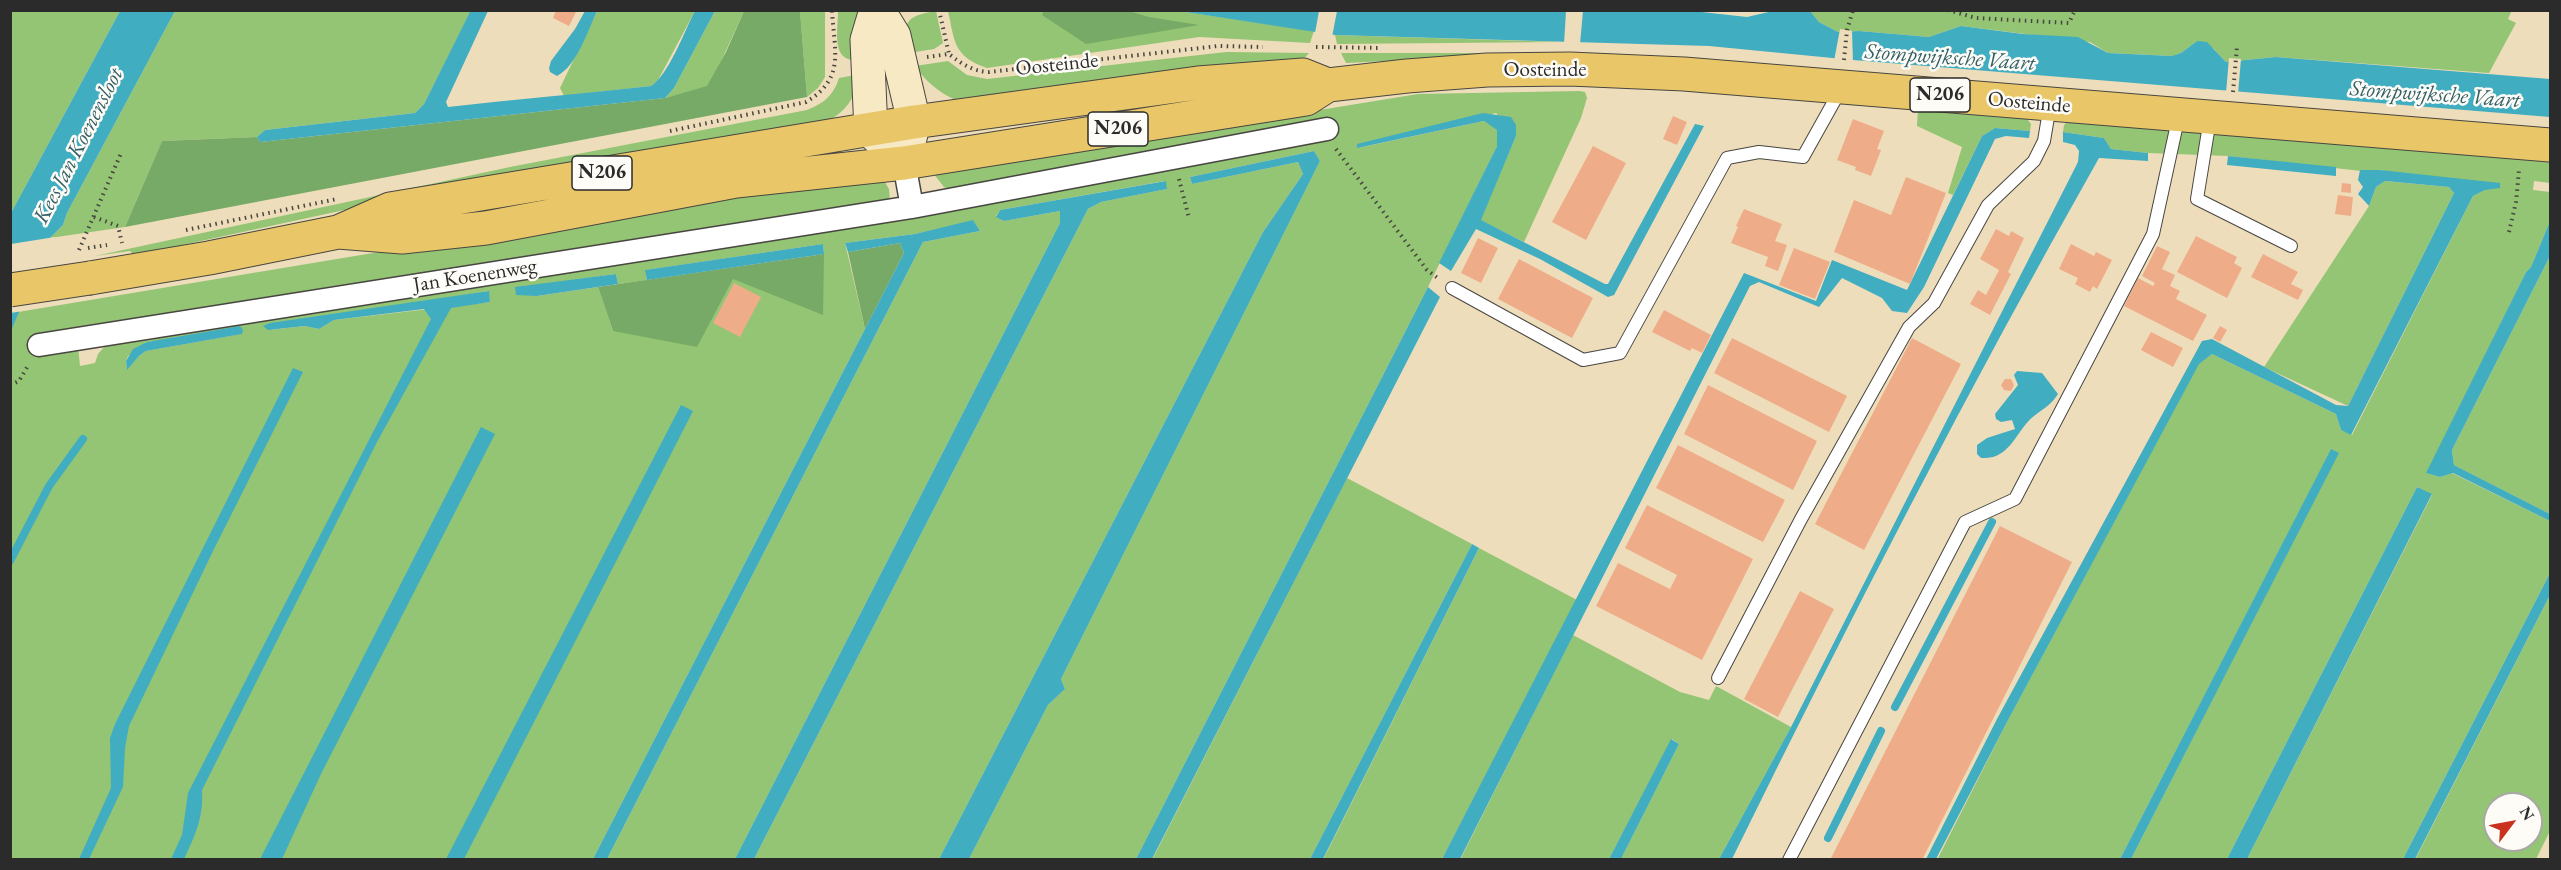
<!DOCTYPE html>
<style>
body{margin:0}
#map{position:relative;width:2561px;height:870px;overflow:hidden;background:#edb;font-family:"EB Garamond",serif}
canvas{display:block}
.frame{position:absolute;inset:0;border:12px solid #2b2b2b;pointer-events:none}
.north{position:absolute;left:2483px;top:792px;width:60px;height:60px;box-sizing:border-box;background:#fdfcf7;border:2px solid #a9a8a5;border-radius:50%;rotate:58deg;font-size:16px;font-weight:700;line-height:24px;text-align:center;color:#2b2b2b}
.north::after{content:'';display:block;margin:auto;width:21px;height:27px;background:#c8321e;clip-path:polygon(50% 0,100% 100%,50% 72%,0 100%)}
</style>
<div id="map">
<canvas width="2561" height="870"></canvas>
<div class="frame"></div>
<div class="north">N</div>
</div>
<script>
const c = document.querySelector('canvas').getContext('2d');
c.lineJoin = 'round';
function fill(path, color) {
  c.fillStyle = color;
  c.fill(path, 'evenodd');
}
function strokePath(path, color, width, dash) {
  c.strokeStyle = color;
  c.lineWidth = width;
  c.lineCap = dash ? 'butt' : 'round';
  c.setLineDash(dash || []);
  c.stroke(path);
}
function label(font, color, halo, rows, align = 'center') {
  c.font = font + ' "EB Garamond",serif';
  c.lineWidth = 5;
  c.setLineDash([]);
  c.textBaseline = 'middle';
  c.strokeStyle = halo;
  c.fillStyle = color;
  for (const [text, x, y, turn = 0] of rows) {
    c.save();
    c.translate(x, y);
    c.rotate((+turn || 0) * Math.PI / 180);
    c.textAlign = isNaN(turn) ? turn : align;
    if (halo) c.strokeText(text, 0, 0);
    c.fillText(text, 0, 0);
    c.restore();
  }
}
const green = new Path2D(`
 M2512 10 2508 19 2516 23 2489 73 2276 57 2226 62 2214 49 2197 41 2181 53 2173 56 2108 53 2090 42 1961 26 1929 37 1859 31 1838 32 1819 22 1810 11Z
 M11 11H120L11 213Z
 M175 11H471L424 104 415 113 265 130 257 137 162 141 125 227 50 238 63 225 67 213Z
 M597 11H695L657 82 651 86 564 96 560 88Z
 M715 11H744L713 79 707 87 665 98 674 88Z
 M800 11H825V77L818 88 807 97Z
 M838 11H859L861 60C830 64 838 32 838 11Z
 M936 11 943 43 934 49 909 53C902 23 904 16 936 11Z
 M948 11H1179L1314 31 1310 43 1199 37 987 68C953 56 955 42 948 11Z
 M1335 35 1560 42 1337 44Z
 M1226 52 1309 53 1301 62 957 101C939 92 927 83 915 66L948 61 967 75 987 79Z
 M1341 53H1552L1346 63Z
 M861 74C851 111 840 114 809 133L511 174 141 254H133L130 251 95 256 510 167 807 110C823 104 834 95 839 78Z
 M1579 91 1585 92 1587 98 1581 118 1524 242 1480 220 1516 136 1496 113 1358 148 1484 121 1497 129V146L1428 287 1136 859H969L1048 705 1065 689 1061 679 1320 161 1314 151 1190 177 1192 184 1298 162 1303 174 1263 232 939 859H754L1088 209 1101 202 1167 189 1165 181 1000 210 996 216 1004 221 1060 211V223L735 859H607L923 242 980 231 973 221 915 234 845 243 865 329 593 859 11 860 10 331 18 312 752 190 880 174 889 189 890 201 78 347 80 366 95 363 98 354 106 345 958 194 944 187 933 173 1418 94ZM823 244 824 254 733 278 613 331 598 287 537 296 515 288 616 274 618 284 647 280 646 270ZM488 291 490 302 334 320 319 329 305 326 269 330ZM241 334 146 351 139 356 127 369 126 361 128 356 147 342Z
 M1918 109 2025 116 2031 124 2030 131 1995 128 1982 136 1953 195 1948 193 1962 147 1917 126Z
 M2070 119 2550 158V183L2534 181 2533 190 2550 192V221L2531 267 2526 272 2427 473 2440 477 2452 473 2550 521V573L2403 859H2247L2432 495 2417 487 2227 859H2131L2338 453 2331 450 2120 859 1937 860 2006 724 2198 364 2212 354 2336 414 2341 430 2352 435 2473 196 2485 190 2380 170 2370 172 2228 156 2148 153 2111 149 2104 138 2063 132 2064 125Z
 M2385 181 2449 187 2454 193 2348 406 2264 367 2369 206 2376 187Z
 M2550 256V514L2454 465 2452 450Z
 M1347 478 1472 544 1310 859 1152 860Z
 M1479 548 1577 600 1442 859 1323 860Z
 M2550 595V831L2536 859 2415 860ZM2495 804H2531V840H2495Z
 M1573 635 1680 692 1709 700 1716 686 1791 727 1719 859H1621L1679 744 1672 739 1609 859 1460 860Z`);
const forest = new Path2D(`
 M744 11H800L807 97 125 227 162 141 257 137 260 142 665 98 707 86 726 52Z
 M1044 11H1129L1149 17 1199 25 1086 44 1042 15Z
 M900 243 904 253 865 329 848 252Z
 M824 254 823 315 733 279 697 347 613 331 598 287Z`);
const water = new Path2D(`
 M471 10 488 11 446 102 448 107C515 99 583 94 651 86 668 76 685 30 695 11H715L674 88 665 98 260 142 257 137 265 130 415 113 424 104Z
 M1566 10H1684L1747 17 1773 11H1810L1819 22 1838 32 1859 31 1929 37 1961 26 2023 34 2078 37 2108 53 2172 56 2181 53 2197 41 2207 42 2226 62 2276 57 2550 79V117L1853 60 1709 46 1335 35 1179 11Z
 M120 11H175L67 213 63 225 50 238 11 331V213Z
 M585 11H597C588 30 577 66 557 76L550 72 549 68 551 61 575 29Z
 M1483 113 1511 117 1516 125V136L1481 220 1605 284H1608L1695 124 1704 126 1614 295 1608 297 1540 259 1476 229 1451 271 1439 263 1497 146V130L1484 121 1357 148V144Z
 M1995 128 2030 131 2029 138 2006 136 1995 139 1924 287 1907 313 1892 311 1882 298 1842 278 1819 307 1759 282 1750 286 1460 859H1442L1744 273 1816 301 1832 260 1907 290 1982 136Z
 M2063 132 2104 138 2111 149 2148 153V161L2099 158C1969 387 1848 623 1732 859H1719L1791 727 2078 162 2079 151 2075 145 2063 142Z
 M1314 151 1320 161 1061 679 1065 689 1048 705 969 859H939L1263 232 1303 174 1298 162 1192 184 1190 177Z
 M2228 156 2336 167V176L2227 165Z
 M2360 170H2380L2500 183V188L2485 190 2473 196 2351 435 2341 430 2336 414 2212 354 2199 364 2006 724 1936 859H1926L1997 719 2202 341 2212 339 2336 405 2348 406 2454 193 2449 187 2385 181 2376 187 2369 206 2358 194 2363 187 2358 180Z
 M1166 181 1167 189 1101 202 1088 209 754 859H735L1060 223V211L1004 221 996 217 1000 210Z
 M973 220 980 231 923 242 607 859H593L904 253 900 243 848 252 845 243 915 234Z
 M2550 221V256L2452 450 2454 465 2550 514V521L2453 473 2440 477 2426 473 2526 272 2531 267Z
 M823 244 824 254 647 280 645 270Z
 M616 274 618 284 537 296 516 295 515 287Z
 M1428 287 1440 297 1152 859H1136Z
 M489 291 490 302 451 308 377 442 202 790C204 816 195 836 184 859H171L182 835 188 793 431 319 424 309 334 320 319 329 305 326 268 330 263 326 270 323Z
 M240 326 243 330 242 334 146 351 139 356 127 370 126 361 133 349 147 342Z
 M293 368 303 372 214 549 129 726 125 748 123 787 89 859H79L111 788 110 738 115 724Z
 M2017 371 2042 373 2058 394C2051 405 2044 408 2034 416 2015 431 2011 460 1981 458L1977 454V445L1987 438 2015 429 2012 420 2001 422 1996 419 1995 414 2018 385 2014 375Z
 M681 405 693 411 464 859H446Z
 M481 427 495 434 321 774 282 859H260Z
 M2331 449 2339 453 2131 859H2120Z
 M2417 487 2432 494 2247 859H2227Z
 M1472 544 1479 548 1323 859H1310Z
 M2550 573V595L2415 859H2403Z
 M1671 739 1679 744 1621 859H1609Z`);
const pier = new Path2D(`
 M1319 11H1337L1332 37 1315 33Z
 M1566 11H1583L1580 44H1564Z
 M1840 29 1852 31 1853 63 1834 61Z
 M2229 58 2241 59 2238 94 2226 93Z
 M55 237 22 311 11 313V244Z`);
const stream = new Path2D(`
 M10 561 49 486 83 439
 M1895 707 1992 522
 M1828 838 1881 731`);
const building = new Path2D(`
 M556 10H577L569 26 553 18Z
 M1673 116 1687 122 1677 145 1663 139Z
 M1853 119 1884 131 1877 149 1881 150 1871 176 1855 170 1856 167 1837 160Z
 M1593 146 1626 163 1586 240 1552 222Z
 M1906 177 1946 193 1910 284 1834 252 1854 200 1891 215Z
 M2342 183 2351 184V193L2341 192Z
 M2338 195 2353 197 2351 216 2335 214Z
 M1744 209 1782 224 1775 241 1787 245 1778 271 1765 266 1768 257 1731 243 1738 227 1736 226Z
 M1996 229 2009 236 2011 231 2024 238 2008 272 2011 274 1990 315 1970 304 1978 290 1986 295 1999 270 1980 259Z
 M2196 236 2237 257 2234 263 2242 268 2227 298 2177 272Z
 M1478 238 1498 248 1481 283 1461 273Z
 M2071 244 2094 256 2096 252 2112 260 2097 289 2093 286 2090 292 2075 284 2078 278 2059 269Z
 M2157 246 2170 252 2162 269 2175 275 2170 286 2180 291 2176 299 2207 315 2193 341 2124 306 2138 278 2153 286 2155 283 2142 276Z
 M1794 248 1830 262 1815 299 1779 285Z
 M2263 254 2298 272 2291 284 2303 290 2298 300 2251 277Z
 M1519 259 1593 298 1572 338 1498 299Z
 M734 283 761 297 740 337 713 323Z
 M1664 310 1711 335 1702 353 1692 348 1690 351 1652 332Z
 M2220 326 2227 330 2220 342 2213 338Z
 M2151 332 2183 348 2173 367 2141 350Z
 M1732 338 1847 396 1829 432 1714 373Z
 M1912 338 1961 364 1864 550 1815 524Z
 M2005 379H2011L2014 385 2011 391 2004 390 2001 385Z
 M1708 385 1817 441 1793 490 1684 434Z
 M1678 445 1785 500 1763 542 1656 488Z
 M1647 505 1753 559 1702 660 1596 606 1618 563 1670 589 1677 575 1625 548Z
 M2000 526 2072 562 1922 860H1830Z
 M1800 591 1834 609 1778 717 1744 699Z`);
const path = new Path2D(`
 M939 10 949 54
 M1948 10 1976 18 2069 23 2075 10
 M1316 47 1380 48
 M927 57 949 54C962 64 972 71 989 72L1218 46 1263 47
 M1844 60 1847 30 1853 10
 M2233 92 2237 47
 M670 131 806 102C846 78 834 51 832 10
 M1336 149 1427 270 1439 279
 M1179 179 1189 218
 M94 217 118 226 122 243
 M186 230 337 199
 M2509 232 2516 202 2519 170
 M79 250 122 151
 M10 385 19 381 29 364`);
const lane = new Path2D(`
 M2210 119 2197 199 2291 246
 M1452 288 1583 360 1620 353 1727 158 1759 152 1803 157 1841 89
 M1718 678 1801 519 1909 327 1934 303 1988 205 2034 161 2044 141 2050 105
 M1789 860 1965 522 2015 499 2153 234 2179 115`);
const street = new Path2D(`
 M904 163 912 207
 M39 345 912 207 1327 129`);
const secondary = new Path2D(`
 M876 10 867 40 871 131 904 163
 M878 10 894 36 914 122 907 150`);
const primary = new Path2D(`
 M338 232 402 237 486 228 736 181 904 163 1306 99 1328 85 1407 76 1487 70 1570 69 1684 74 2550 145
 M90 278 209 258 338 232 390 209 914 122 1198 83 1303 75 1328 85`);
const pathBridge = new Path2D(`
 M88 248 107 245`);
const primaryBridge = new Path2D(`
 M10 290 90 278`);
const shields = [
 [1940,95,60],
 [1118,129,60],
 [602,173,60]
];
const shieldNames = [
 ["N206",1940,95],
 ["N206",1118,129],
 ["N206",602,173]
];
const streetNames = [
 ["Oosteinde",1057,65,-6],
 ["Oosteinde",1545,70],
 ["Oosteinde",2029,103,5],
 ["Jan Koenenweg",475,276,-9]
];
const waterNames = [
 ["Stompwijksche Vaart",1950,58,4],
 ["Stompwijksche Vaart",2435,95,4],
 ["Kees Jan Koenensloot",79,146,-63]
];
fill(green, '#94c574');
fill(forest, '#7a6');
fill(water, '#41adc0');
fill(pier, '#edb');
strokePath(stream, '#41adc0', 8);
fill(building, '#eead88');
strokePath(lane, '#484641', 14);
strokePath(street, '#484641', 25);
strokePath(secondary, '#484641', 35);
strokePath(primary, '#484641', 35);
strokePath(path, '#484641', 4, [1.5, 4.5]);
strokePath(lane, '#fff', 12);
strokePath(street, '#fff', 22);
strokePath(secondary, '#f6e9c3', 33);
strokePath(primary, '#e9c769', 33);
strokePath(primaryBridge, '#484641', 35, []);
strokePath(pathBridge, '#484641', 4, [1.5, 4.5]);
strokePath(primaryBridge, '#e9c769', 33);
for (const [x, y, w] of shields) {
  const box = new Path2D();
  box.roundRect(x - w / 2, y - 17, w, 34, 4.5);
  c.fillStyle = '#fdfcf7';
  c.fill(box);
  strokePath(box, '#2b2b2b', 1.5);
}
label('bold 20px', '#2b2b2b', null, shieldNames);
label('21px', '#2b2b2b', '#fdfcf7', streetNames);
label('italic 22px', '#345f67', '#fdfcf7', waterNames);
</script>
